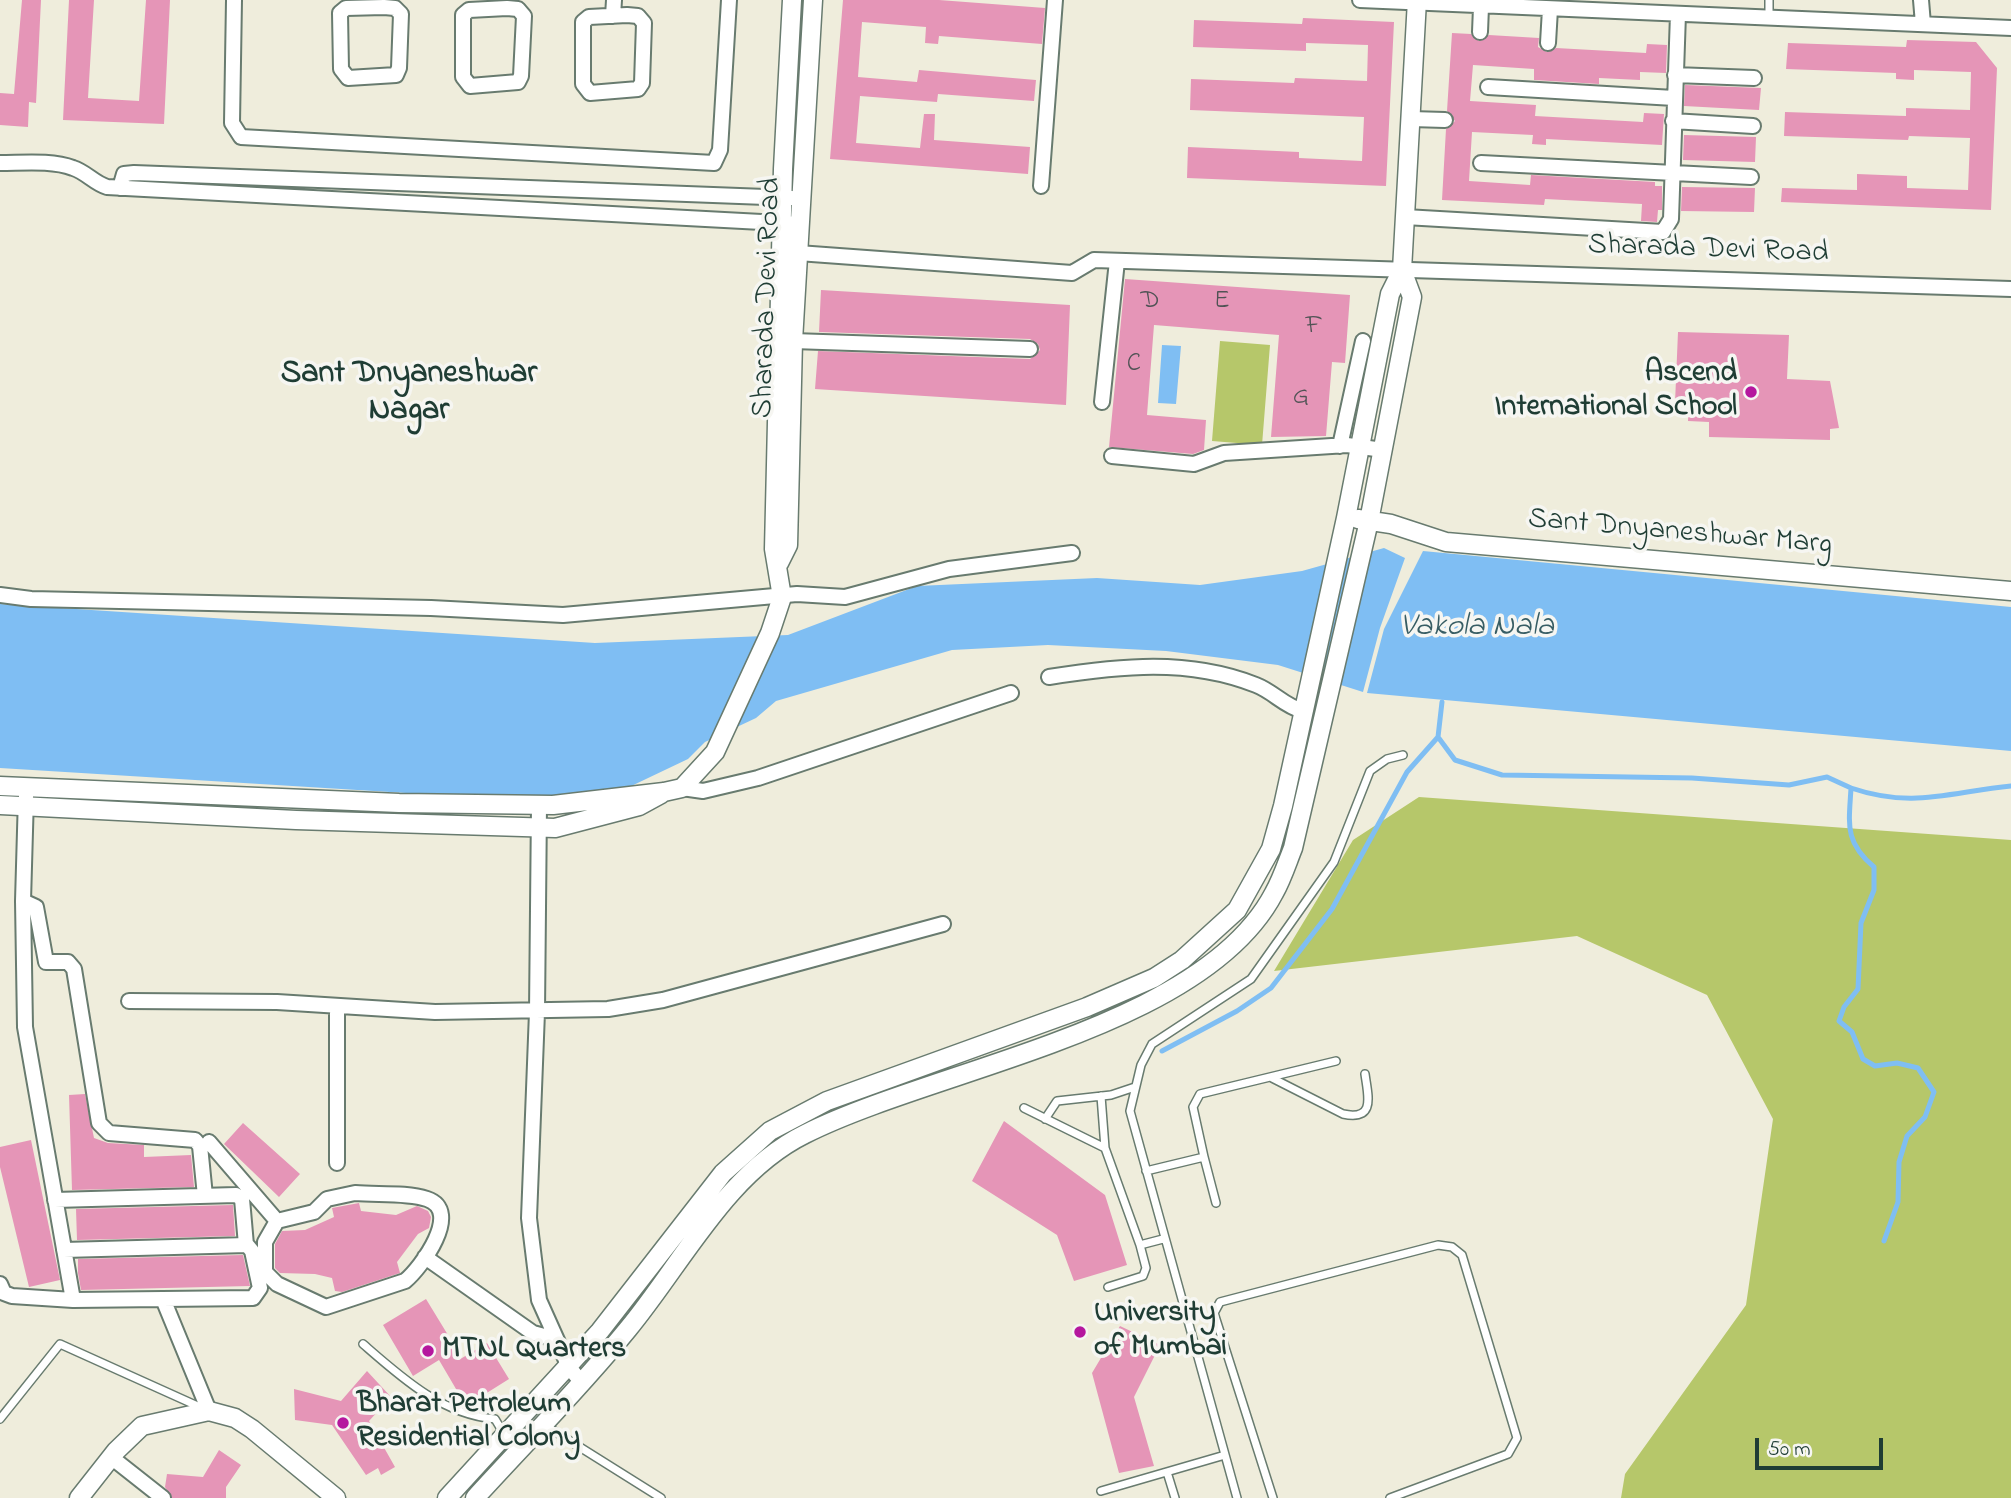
<!DOCTYPE html>
<style>
body{margin:0}
#map{position:relative;width:2011px;height:1498px;overflow:hidden;background:#efeddc;font-family:"Indie Flower",sans-serif}
canvas{display:block}
.scale{position:absolute;left:1755px;top:1438px;width:128px;height:32px;box-sizing:border-box;border:4px solid #1f3d34;border-top:0;padding-left:9px;font-size:21px;line-height:24px;white-space:nowrap;color:#1f3d34;-webkit-text-stroke:5px #f6f6f2;paint-order:stroke}
</style>
<div id="map">
<canvas width="2011" height="1498"></canvas>
<div class="scale">50 m</div>
</div>
<script>
const c = document.querySelector('canvas').getContext('2d');
c.lineJoin = 'round';
function fill(path, color) {
  c.fillStyle = color;
  c.fill(path, 'evenodd');
}
function strokePath(path, color, width, dash) {
  c.strokeStyle = color;
  c.lineWidth = width;
  c.lineCap = dash ? 'butt' : 'round';
  c.setLineDash(dash || []);
  c.stroke(path);
}
function label(font, color, halo, rows, align = 'center') {
  c.font = font + ' "Indie Flower",sans-serif';
  c.lineWidth = 7;
  c.setLineDash([]);
  c.textBaseline = 'middle';
  c.strokeStyle = halo;
  c.fillStyle = color;
  for (const [text, x, y, turn = 0] of rows) {
    c.save();
    c.translate(x, y);
    c.rotate((+turn || 0) * Math.PI / 180);
    c.textAlign = isNaN(turn) ? turn : align;
    if (halo) c.strokeText(text, 0, 0);
    c.fillText(text, 0, 0);
    c.restore();
  }
}
const green = new Path2D(`
 M1220 341 1270 345 1262 445 1212 441Z
 M1419 797 2011 840V1498H1621L1625 1474 1746 1305 1773 1119 1707 995 1577 936 1274 971 1353 840Z`);
const water = new Path2D(`
 M1162 345 1181 346 1176 404 1158 403Z
 M1384 548 1405 558 1380 628 1363 692 1278 665 1166 651 1048 645 952 650 776 701 756 718 705 742 688 759 625 789 520 800 0 768V604L595 643 788 635 917 586 1097 578 1200 585 1302 571Z
 M1423 551 2011 607V751L1367 693 1384 629Z`);
const stream = new Path2D(`
 M1442 702 1438 737 1455 760 1502 775 1692 778 1789 785 1827 777 1851 788C1849 824 1844 842 1874 867V890L1861 923 1858 989 1844 1007 1839 1021 1852 1032 1863 1059 1875 1066 1897 1063 1918 1068 1934 1092 1925 1117 1907 1136 1899 1162 1898 1202 1884 1241
 M1851 788C1913 809 1950 792 2011 786
 M1162 1051 1237 1011 1271 988 1332 909 1407 772 1438 737`);
const building = new Path2D(`
 M22 0H41L36 103 29 102 28 127 0 125V93L14 94Z
 M69 0H94L88 98 139 101 146 0H170L164 124 63 120Z
 M843 0H939L1045 8 1042 44 939 36 938 44 925 43 926 27 862 22 858 77 917 82 919 70 1036 80 1034 101 938 94 937 102 860 96 856 143 920 148 924 114H935L934 140 1030 147 1028 174 830 159Z
 M1303 18 1394 22 1386 186 1187 178 1188 147 1299 152V158L1362 161 1364 117 1190 110 1191 79 1294 83 1295 78 1367 81 1368 45 1306 43V51L1193 47 1194 20 1302 24Z
 M1452 33 1471 34 1479 41 1489 35 1539 38 1538 47 1547 52 1556 48 1646 53 1647 44 1667 45 1666 73 1640 72V80L1599 78V84L1534 80V69L1473 65 1470 101 1536 105 1535 116 1643 122 1644 113 1664 114 1662 145 1546 139V145L1532 144 1533 135 1472 132 1469 181 1530 185 1531 175 1655 182V186H1662V210H1658L1657 222 1641 221 1642 204 1545 199 1544 205 1442 200 1446 129 1455 121 1447 111Z
 M1907 40 1976 42 1997 68 1991 210 1781 202 1782 188 1857 190V174L1907 176V188L1968 190 1970 138 1909 136 1908 140 1784 136 1785 112 1906 116V108L1970 110 1971 72 1914 70V80L1896 79V73L1786 69 1788 43 1906 47Z
 M1685 85 1761 88 1759 110 1684 106Z
 M1684 135 1756 137 1755 162 1683 160Z
 M1682 187 1755 188 1754 212 1681 211Z
 M1125 279 1350 295 1345 363 1332 362 1326 436 1271 437 1279 335 1154 325 1147 415 1206 420 1204 450 1193 454 1109 447Z
 M821 290 1070 305 1066 405 815 389 818 351 1030 359 1040 350 1038 344 1030 339 819 332Z
 M1678 332 1789 335 1787 379 1830 381 1839 428 1830 429V440L1709 437V422L1688 421 1689 403H1675Z
 M85 1094 94 1138 108 1143 144 1145V1157L191 1155 194 1187 72 1190 69 1095Z
 M1004 1121 1105 1195 1127 1265 1074 1281 1057 1235 972 1181Z
 M243 1123 300 1174 279 1197 224 1144Z
 M31 1140 60 1280 29 1287 0 1167V1147Z
 M359 1203 361 1211 396 1215 417 1206 428 1211 431 1217 429 1228 418 1234 397 1262 400 1273 342 1292 335 1291 332 1278 315 1274 280 1273 275 1268V1244L282 1231 305 1230 334 1217 332 1208Z
 M233 1205 235 1236 77 1240 76 1209Z
 M243 1255 250 1286 81 1290 78 1273V1259Z
 M426 1299 462 1358 487 1343 509 1379 466 1406 439 1360 413 1376 383 1325Z
 M1120 1326 1160 1345 1134 1397 1154 1466 1119 1473 1092 1373Z
 M367 1371 391 1397 369 1421 395 1467 381 1475 378 1468 366 1475 332 1425 295 1420 294 1389 341 1401Z
 M219 1450 241 1465 226 1487V1498H172L165 1487 167 1474 203 1477Z`);
const service = new Path2D(`
 M1769 17V0
 M1272 1078 1343 1114C1376 1121 1368 1096 1365 1074
 M1101 1096 1105 1148
 M1024 1108 1105 1148 1140 1245 1163 1239
 M1045 1119 1057 1101 1111 1095 1135 1087
 M1204 1157 1216 1203
 M1146 1171 1204 1157 1193 1107 1200 1094 1336 1061
 M1108 1287 1143 1276 1146 1268 1140 1245
 M363 1344C402 1378 441 1414 495 1419L504 1434
 M0 1419 60 1344 202 1408
 M543 1424 661 1498
 M1167 1472 1175 1498
 M1101 1491 1225 1455
 M1237 1498 1130 1111 1141 1065 1152 1044 1251 979 1334 862 1370 771 1387 759 1403 755
 M1273 1498 1214 1313 1220 1302 1438 1245 1452 1247 1462 1255 1517 1438 1508 1454 1390 1498`);
const minor = new Path2D(`
 M234 0 232 123 241 137 714 163 720 150 729 0
 M1360 0 2011 28
 M1921 0 1923 24
 M384 7 395 8 401 14 399 68 396 75 348 78 341 69 340 13 346 8Z
 M507 8 518 9 524 16 521 76 518 82 470 86 463 77V15L469 10Z
 M627 15 638 16 644 23 642 83 638 89 590 93 583 84V22L589 17Z
 M613 16 614 0
 M1480 32 1481 7
 M1548 43 1550 9
 M1675 75 1754 78
 M1488 87 1674 98
 M1411 119 1445 120
 M1673 121 1753 126
 M0 163C23 163 52 160 73 168 86 172 94 183 107 187L799 224
 M1481 163 1751 177
 M1041 186 1055 0
 M120 188 124 174 134 173 792 198
 M1405 217 1663 232 1671 219 1678 14
 M798 253 1072 273 1094 260 2011 289
 M793 341 1030 349
 M1102 402 1117 261
 M1340 446 1363 341
 M1112 456 1194 464 1224 453 1347 445 1383 450
 M0 595 31 599 431 608 563 615 797 594 845 597 949 569 1072 553
 M1049 677C1119 666 1188 658 1256 685 1274 692 1284 706 1303 711
 M682 788 703 791 758 778 1011 693
 M26 796 23 901 25 1027 73 1300
 M539 805 537 1012 529 1218 539 1300 569 1367 582 1383
 M23 901 36 907 46 962H68L74 969 99 1123 109 1133 195 1140 200 1146 205 1196
 M129 1001 277 1002 435 1012 608 1009 663 1000 943 924
 M337 1006V1163
 M209 1142 277 1221
 M355 1193C377 1195 406 1192 427 1199 463 1211 421 1268 405 1281L326 1307 277 1284 265 1272V1242L277 1221 314 1212 327 1199Z
 M55 1200 236 1195 242 1199 246 1245
 M425 1257 533 1333 555 1339
 M0 1284 4 1293 12 1296 73 1300 253 1298 260 1288 252 1251 247 1245 64 1250
 M163 1299 209 1411
 M111 1457 163 1498`);
const tertiary = new Path2D(`
 M1358 519 1391 524 1446 542 2011 591
 M779 563 788 545 793 341 813 0
 M0 786 399 803 553 805 664 792 682 788 715 752 770 633 782 597 774 549 783 169 792 0
 M0 805 296 820 555 828 639 806 661 794
 M79 1498 116 1451 142 1426 209 1411 235 1418 252 1429 336 1498
 M447 1498 600 1331 723 1173 770 1131 827 1101 1087 1007 1154 978 1182 960 1237 910 1271 849 1283 806 1346 518 1390 294 1402 270 1417 0
 M475 1498C526 1442 580 1388 628 1329 682 1264 726 1173 805 1134 936 1068 1203 1029 1274 893 1282 879 1287 863 1293 848L1369 521 1412 297 1402 270`);
const markers = [
 [1751,392,7,"#b5179e"],
 [1080,1332,7,"#b5179e"],
 [428,1351,7,"#b5179e"],
 [343,1423,7,"#b5179e"]
];
const numberNames = [
 ["D",1150,303],
 ["E",1222,303],
 ["F",1314,328],
 ["C",1134,366],
 ["G",1301,399]
];
const streetNames = [
 ["Sharada Devi Road",1708,251,2],
 ["Sharada Devi Road",769,298,-88],
 ["Sant Dnyaneshwar Marg",1680,534,5]
];
const poiNames = [
 ["Ascend",1737,375,"right"],
 ["International School",1737,409,"right"],
 ["University",1094,1315],
 ["of Mumbai",1094,1349],
 ["MTNL Quarters",442,1351],
 ["Bharat Petroleum",357,1406],
 ["Residential Colony",357,1440]
];
const neighbourhoodNames = [
 ["Sant Dnyaneshwar",409,376],
 ["Nagar",409,413]
];
const waterNames = [
 ["Vakola Nala",1477,629]
];
fill(green, '#b6c76a');
fill(water, '#7fbef3');
strokePath(stream, '#7fbef3', 5);
fill(building, '#e595b7');
strokePath(service, '#687b6f', 10);
strokePath(minor, '#687b6f', 18);
strokePath(tertiary, '#687b6f', 21);
strokePath(service, '#fff', 7);
strokePath(minor, '#fff', 14);
strokePath(tertiary, '#fff', 18);
for (const [x, y, r, color] of markers) {
  const dot = new Path2D();
  dot.arc(x, y, r, 0, 2 * Math.PI);
  c.fillStyle = color;
  c.fill(dot);
  strokePath(dot, '#f6f6f2', 2.5);
}
label('26px', '#505355', null, numberNames);
label('30px', '#1f3d34', '#f6f6f2', streetNames);
label('bold 30px', '#1f3d34', '#f6f6f2', poiNames, 'left');
label('bold 32px', '#1f3d34', '#f6f6f2', neighbourhoodNames);
label('italic 32px', '#375d64', '#f6f6f2', waterNames);
</script>
